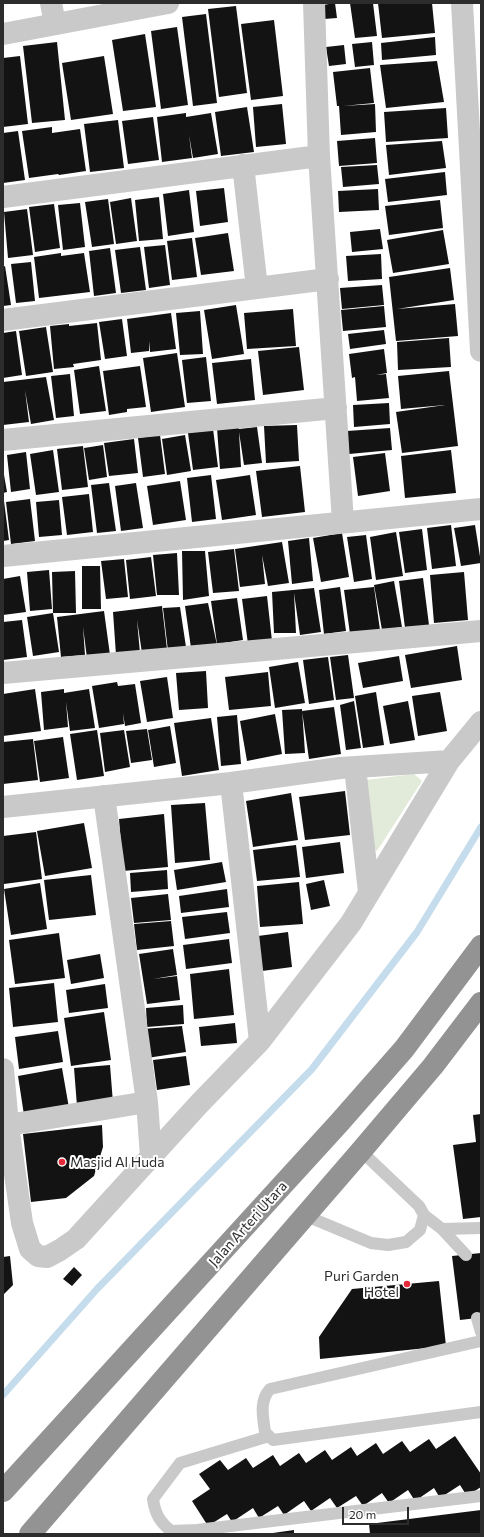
<!DOCTYPE html>
<style>
body{margin:0}
#map{position:relative;width:484px;height:1537px;overflow:hidden;background:#fff;font-family:Commissioner,sans-serif}
canvas{display:block}
.frame{position:absolute;inset:0;border:4px solid #2c2c2c;pointer-events:none}
.scale{position:absolute;left:342px;top:1507px;width:67px;height:18px;box-sizing:border-box;border:2px solid #2c2c2c;border-top:0;padding-left:5px;font-size:12px;line-height:14px;white-space:nowrap;color:#2c2c2c;-webkit-text-stroke:3px #fff;paint-order:stroke}
</style>
<div id="map">
<canvas width="484" height="1537"></canvas>
<div class="frame"></div>
<div class="scale">20 m</div>
</div>
<script>
const c = document.querySelector('canvas').getContext('2d');
c.lineJoin = 'round';
function fill(path, color) {
  c.fillStyle = color;
  c.fill(path, 'evenodd');
}
function strokePath(path, color, width, dash) {
  c.strokeStyle = color;
  c.lineWidth = width;
  c.lineCap = dash ? 'butt' : 'round';
  c.setLineDash(dash || []);
  c.stroke(path);
}
function label(font, color, halo, rows, align = 'center') {
  c.font = font + ' Commissioner,sans-serif';
  c.lineWidth = 4;
  c.setLineDash([]);
  c.textBaseline = 'middle';
  c.strokeStyle = halo;
  c.fillStyle = color;
  for (const [text, x, y, turn = 0] of rows) {
    c.save();
    c.translate(x, y);
    c.rotate((+turn || 0) * Math.PI / 180);
    c.textAlign = isNaN(turn) ? turn : align;
    if (halo) c.strokeText(text, 0, 0);
    c.fillText(text, 0, 0);
    c.restore();
  }
}
const green = new Path2D(`
 M414 774 422 781 377 851 371 845 366 780Z`);
const stream = new Path2D(`
 M3 1395 97 1289 312 1069 417 932 481 827`);
const building = new Path2D(`
 M335 3 337 18 324 19 323 5Z
 M350 3H373L377 36 355 38Z
 M378 3H432L435 33 382 38Z
 M236 6 247 93 219 97 208 9Z
 M206 14 217 103 193 106 182 17Z
 M274 20 283 96 251 100 241 24Z
 M177 27 188 105 161 109 151 31Z
 M145 34 156 107 123 111 112 40Z
 M435 37 436 55 382 60 381 43Z
 M57 42 65 120 32 123 23 46Z
 M372 42 374 65 355 67 352 44Z
 M344 45 346 64 329 66 326 47Z
 M20 56 28 124 3 127V58Z
 M104 56 113 114 71 120 62 63Z
 M437 61 444 102 386 108 380 65Z
 M370 68 374 103 343 106 375 104 376 132 341 135 339 106H337L333 72Z
 M282 104 286 144 256 147 253 107Z
 M247 107 254 152 221 156 215 112Z
 M446 108 448 138 386 142 384 112Z
 M186 113V117L211 113 218 154 193 158 189 135 192 158 162 162 157 117Z
 M153 117 159 160 128 164 122 121Z
 M118 120 124 168 90 172 84 124Z
 M52 127V133L80 129 86 171 59 175 58 174 29 178 22 131Z
 M18 131 25 180 3 183V133Z
 M375 138 377 163 339 166 337 141Z
 M442 141 446 168 389 175 386 145Z
 M377 165 379 184 343 187 341 167Z
 M445 172 447 195 388 202 385 179Z
 M224 188 228 222 200 226 196 191Z
 M378 189 379 210 339 212 338 191Z
 M189 190 194 232 168 236 163 194Z
 M159 197 163 239 139 241 135 200Z
 M131 198 137 241 116 244 110 202Z
 M108 199 114 244 92 247 85 202Z
 M440 200 443 228 389 235 385 206Z
 M80 203 85 247 63 250 58 205Z
 M54 204 60 248 35 252 29 207Z
 M27 209 33 255 8 258 4 212Z
 M380 229 383 249 352 252 350 232Z
 M443 230 449 264 393 273 387 240Z
 M228 233 234 271 201 275 195 238Z
 M192 238 197 277 172 280 167 241Z
 M165 245 170 285 149 288 144 247Z
 M140 247 146 290 121 293 115 250Z
 M110 248 116 293 94 296 89 251Z
 M61 253V256L84 253 90 292 39 298 34 257Z
 M381 254 382 279 348 281 346 256Z
 M31 262 35 301 16 303 11 264Z
 M5 266 11 305 3 306V267Z
 M450 268 454 300 397 309 455 304 458 336 396 341 389 277Z
 M382 285 384 305 342 309 340 288Z
 M236 305 244 354 212 359 204 310Z
 M384 306 386 327 343 331 341 310Z
 M293 309 296 346 247 349 244 313Z
 M200 311 203 354 180 355 176 313Z
 M171 313 176 349 150 352 149 341V351L131 353 127 319Z
 M122 319 127 356 105 359 99 322Z
 M97 323 101 360 73 364 74 367 54 369 50 326 69 324V326Z
 M46 327 53 372 26 376 19 331Z
 M384 330 386 344 350 349 348 334Z
 M16 331 22 375 3 378V333Z
 M449 338 451 367 398 370 397 342Z
 M299 347 304 390 263 395 258 351Z
 M384 349 387 373 376 375 386 374 389 398 357 401 355 377 352 378 349 354Z
 M177 353 185 407 151 412 143 358Z
 M206 357 211 401 187 403 182 360Z
 M251 359 255 400 217 404 212 363Z
 M99 366 106 411 80 414 74 370Z
 M140 366 146 407 127 409V412L109 415 103 371Z
 M449 371 458 446 402 453 396 412 445 405 401 409 398 376Z
 M70 374 74 416 56 418 51 376Z
 M46 377 54 420 31 424 25 390 29 422 3 425V382Z
 M389 403 390 424 354 427 353 405Z
 M297 425 299 461 266 463 264 426Z
 M238 427 239 429 257 427 262 463 244 465 239 432 241 467 220 469 217 428Z
 M390 428 392 450 349 454 347 431Z
 M213 429 218 467 193 470 188 433Z
 M160 435 165 474 143 477 138 438Z
 M185 435 191 471 167 475 162 439Z
 M134 439 138 473 109 476 104 443Z
 M103 445 107 477 89 480 84 448Z
 M83 446 88 487 62 490 57 449Z
 M53 450 59 492 36 495 30 454Z
 M451 450 456 493 405 498 401 456Z
 M26 452 30 489 11 492 7 455Z
 M385 453 390 491 358 496 353 457Z
 M300 466 305 512 262 517 256 471Z
 M3 469 7 492 3 493Z
 M211 475 216 519 192 522 187 478Z
 M250 475 256 515 222 520 216 480Z
 M180 481 186 520 153 525 147 486Z
 M109 483 116 531 97 533 91 485Z
 M136 483 143 528 121 531 115 486Z
 M89 494 93 532 67 535 62 497Z
 M30 499 35 541 11 544 6 502Z
 M59 500 62 535 39 537 36 502Z
 M3 501H4L9 540 3 541Z
 M451 525 456 566 432 569 427 528Z
 M475 525 481 563 461 566 454 528Z
 M422 529 427 570 405 573 399 532Z
 M396 532 403 576 376 580 370 537Z
 M342 533 349 577 321 582 313 538Z
 M366 535 372 579 354 582 347 537Z
 M309 538 313 581 292 584 288 541Z
 M282 542 289 583 268 586 262 555 265 584 240 587 235 549Z
 M234 549 239 591 213 593 208 552Z
 M182 551H205L209 596 183 600Z
 M177 553 179 595H157L153 555Z
 M151 557 156 596 130 599 126 560Z
 M124 559 128 597 106 599 101 561Z
 M82 566H100L101 609H82Z
 M49 570 52 609 30 611 27 572Z
 M75 571 76 613H53L59 652 33 656 27 617 53 613 52 572Z
 M464 572 468 620 434 623 430 575Z
 M20 576 26 612 3 615V579Z
 M423 578 429 625 405 628 399 581Z
 M394 581 402 627 382 630 374 585Z
 M340 587 346 631 324 634 319 590Z
 M374 587 380 630 350 634 344 590Z
 M314 588 321 632 300 635 294 593 296 633H274L272 592Z
 M267 596 272 641 248 644 242 599Z
 M237 598 243 640 217 644 211 601Z
 M208 603 217 645 191 648 185 606Z
 M162 606 167 649 142 653 137 620 140 653 116 655 113 612Z
 M180 607 186 647 168 651 163 608Z
 M104 611 110 655 87 658 83 627 85 655 61 657 57 617Z
 M22 620 27 657 3 660V622Z
 M457 646 462 680 411 688 405 655Z
 M348 655 354 698 336 700 330 657Z
 M399 656 403 681 363 688 358 663Z
 M328 657 334 700 309 704 303 660Z
 M298 662 305 703 275 708 269 667Z
 M206 671 208 708 179 710 176 673Z
 M268 672 271 706 229 710 225 677Z
 M167 677 173 718 147 722 140 681Z
 M117 682 118 686 135 684 141 723 125 726 123 713 124 724 99 728 92 686Z
 M35 689 41 731 3 736V694Z
 M64 689V693L89 689 95 728 70 731 66 702 68 727 44 730 41 692Z
 M376 692 384 745 363 748 355 696Z
 M440 692 447 731 418 736 412 696Z
 M354 701 361 748 346 750 340 705Z
 M408 701 415 740 390 744 383 706Z
 M334 707 341 754 309 759 302 711Z
 M302 709 305 753 285 754 282 710Z
 M275 714 282 754 247 761 240 721Z
 M237 715 241 764 221 766 217 717Z
 M211 718 219 770 182 776 174 723Z
 M170 726 176 763 154 767 148 730Z
 M147 729 152 760 131 763 126 731Z
 M97 730 104 776 77 780 70 734Z
 M124 730 130 767 105 772 100 733Z
 M63 737 69 778 40 782 34 741Z
 M33 739 38 780 3 784V742Z
 M345 791 350 835 305 840 299 797Z
 M291 793 298 840 253 847 246 801Z
 M205 803 210 860 175 863 171 805Z
 M164 814 168 867 123 871 119 819Z
 M84 823 92 868 45 876 37 831Z
 M36 832 42 879 4 884 3 836Z
 M340 842 344 873 306 878 302 847Z
 M296 845 300 877 257 881 253 850Z
 M222 862 226 882 177 890 174 870Z
 M167 870 168 889 131 892 130 873Z
 M91 875 96 915 49 920 44 880Z
 M324 880 330 906 311 910 306 884Z
 M299 882 303 924 260 927 257 886Z
 M40 883 47 929 11 935 4 889Z
 M227 889 229 907 181 913 179 896Z
 M168 894 171 920 134 923 131 898Z
 M227 912 230 933 185 939 182 917Z
 M171 921 174 946 137 950 134 924Z
 M288 932 292 967 262 971 258 936Z
 M59 933 65 978 15 984 9 940Z
 M229 939 232 963 186 969 183 945Z
 M173 949 177 975 153 979 177 976 180 1000 147 1004 139 954Z
 M100 954 104 978 71 984 67 960Z
 M229 969 234 1015 194 1019 190 974Z
 M54 983 58 1022 13 1027 9 988Z
 M105 984 108 1008 69 1013 66 990Z
 M183 1005 184 1024 147 1027 146 1008Z
 M104 1012 111 1060 71 1066 64 1018Z
 M235 1023 237 1043 201 1046 199 1027Z
 M182 1026 186 1052 147 1058 142 1029Z
 M58 1031 63 1062 19 1069 15 1037Z
 M186 1056 190 1085 157 1090 153 1060Z
 M110 1065 113 1103 77 1106 74 1068Z
 M62 1068 69 1108 24 1115 18 1076Z
 M481 1114V1217L463 1219 453 1145 476 1142 473 1115Z
 M102 1125 103 1147 94 1176 66 1198 31 1202 23 1134Z
 M481 1253V1320L477 1318 460 1320 452 1256Z
 M10 1256 13 1285 3 1295V1257Z
 M74 1267 82 1275 72 1286 63 1279Z
 M439 1281 446 1346 320 1359 319 1337 352 1289Z
 M455 1436 481 1474V1487L467 1496 460 1485 440 1498 434 1488 415 1501 408 1490 389 1503 382 1493 363 1506 356 1496 337 1508 330 1498 311 1511 304 1501 284 1515 278 1506 259 1518 253 1508 232 1522 227 1514 208 1526 192 1501 210 1489 199 1474 220 1460 228 1470 246 1458 253 1468 273 1455 280 1466 299 1453 306 1463 325 1450 332 1460 351 1447 357 1456 376 1443 383 1454 402 1441 410 1452 429 1439 436 1449Z
 M481 1510V1534H370L369 1524Z
 M294 1530V1534H273V1533Z`);
const lane = new Path2D(`
 M304 1215 371 1243 388 1245 406 1242 420 1230 424 1215 419 1206 361 1151
 M424 1215 442 1229 466 1255
 M442 1229 481 1228
 M477 1318 481 1332
 M481 1341 270 1389C259 1401 263 1417 265 1432L273 1440 481 1412
 M269 1436 180 1463 153 1499C155 1514 160 1522 171 1531L197 1530 481 1496`);
const street = new Path2D(`
 M51 3 55 24
 M314 3 319 156 343 522
 M462 3 481 351
 M3 34 168 3
 M243 165 257 288
 M3 197 319 156
 M3 320 328 279
 M3 440 336 408
 M3 556 481 509
 M3 673 481 631
 M355 767 369 892
 M231 783 260 1041
 M104 796 147 1102 151 1157
 M3 807 231 783 340 768 449 761
 M3 1069 8 1125 22 1223 30 1249 38 1256 47 1257 60 1250 76 1239 199 1104 260 1041 351 923 449 761 481 722
 M8 1125 147 1102`);
const highway = new Path2D(`
 M3 1491 339 1123 404 1049 481 946
 M30 1534 361 1151 433 1066 481 1003`);
const markers = [
 [62,1162,4,"#e62a3a"],
 [407,1284,4,"#e62a3a"]
];
const poiNames = [
 ["Masjid Al Huda",70,1162],
 ["Puri Garden",399,1276,"right"],
 ["Hotel",399,1292,"right"]
];
const streetNames = [
 ["Jalan Arteri Utara",248,1224,-48]
];
fill(green, '#e2ead9');
strokePath(stream, '#c4dceb', 7);
fill(building, '#131313');
strokePath(lane, '#c9c9c9', 12);
strokePath(street, '#c9c9c9', 22);
strokePath(highway, '#939393', 22);
for (const [x, y, r, color] of markers) {
  const dot = new Path2D();
  dot.arc(x, y, r, 0, 2 * Math.PI);
  c.fillStyle = color;
  c.fill(dot);
  strokePath(dot, '#fff', 1.5);
}
label('14px', '#2c2c2c', '#fff', poiNames, 'left');
label('14px', '#2c2c2c', '#fff', streetNames);
</script>
